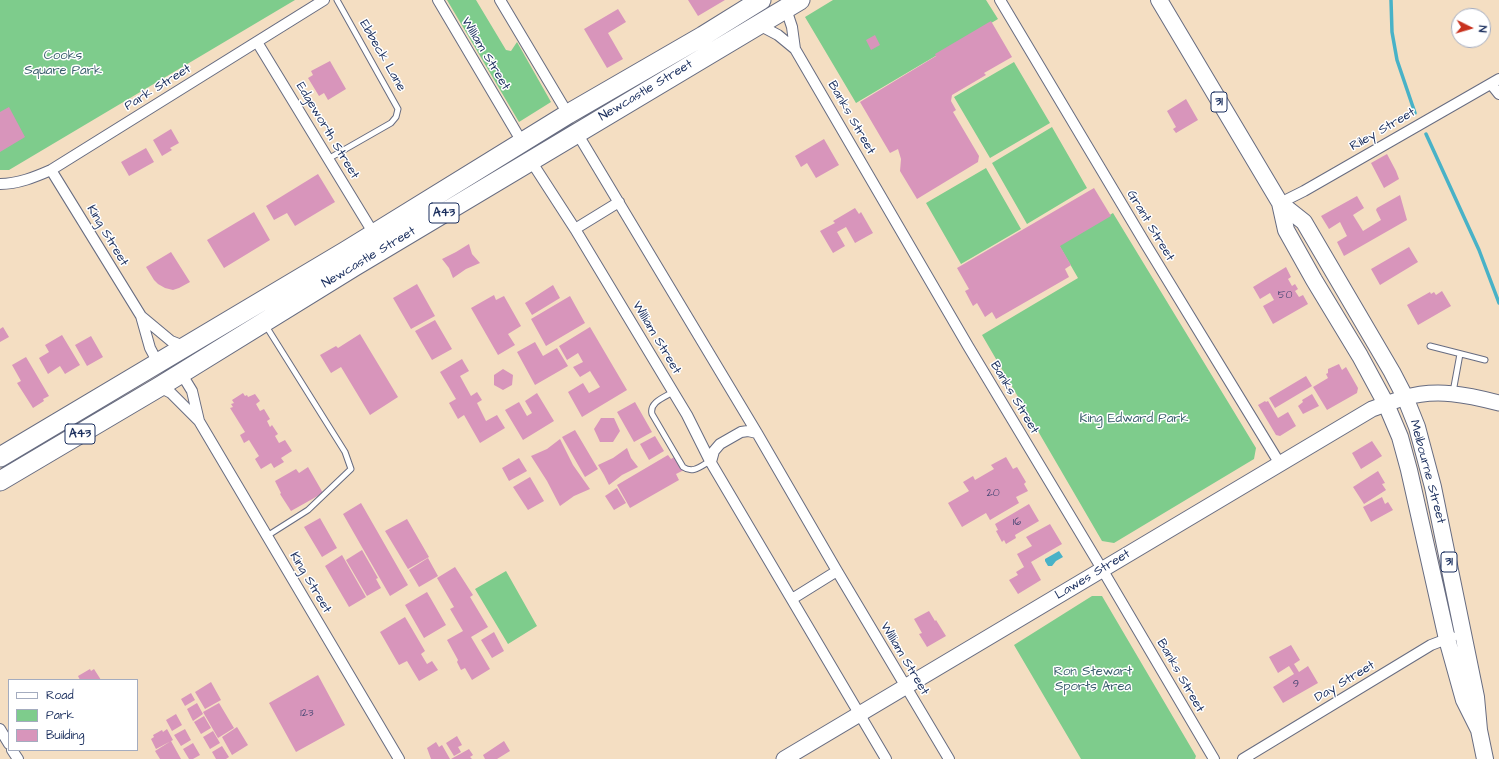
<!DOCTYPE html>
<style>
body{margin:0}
#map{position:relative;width:1499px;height:759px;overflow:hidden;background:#f4dec2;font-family:"Architects Daughter",sans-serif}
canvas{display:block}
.legend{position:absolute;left:8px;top:679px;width:130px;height:72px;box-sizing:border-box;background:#fff;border:1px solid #a4acbf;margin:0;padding:5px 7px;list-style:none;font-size:12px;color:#1b2f5e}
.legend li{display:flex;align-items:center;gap:8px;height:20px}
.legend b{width:20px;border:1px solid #a4acbf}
.north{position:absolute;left:1451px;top:8px;width:40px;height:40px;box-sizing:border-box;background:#fff;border:1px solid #a4acbf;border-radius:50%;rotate:95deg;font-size:11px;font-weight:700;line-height:16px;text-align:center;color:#1b2f5e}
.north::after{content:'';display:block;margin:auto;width:14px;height:18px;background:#c8321e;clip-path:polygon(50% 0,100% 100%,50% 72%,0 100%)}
</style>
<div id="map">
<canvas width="1499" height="759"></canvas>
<ul class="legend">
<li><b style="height:5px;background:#fff"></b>Road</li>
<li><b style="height:11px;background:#7ecc8c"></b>Park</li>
<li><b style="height:11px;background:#d895bb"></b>Building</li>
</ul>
<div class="north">N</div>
</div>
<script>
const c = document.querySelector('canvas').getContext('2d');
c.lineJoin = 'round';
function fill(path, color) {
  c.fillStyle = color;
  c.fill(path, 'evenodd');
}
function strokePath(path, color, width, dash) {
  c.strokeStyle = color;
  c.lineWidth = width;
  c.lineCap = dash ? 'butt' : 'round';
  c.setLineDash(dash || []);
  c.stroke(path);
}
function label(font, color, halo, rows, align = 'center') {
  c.font = font + ' "Architects Daughter",sans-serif';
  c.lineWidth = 3;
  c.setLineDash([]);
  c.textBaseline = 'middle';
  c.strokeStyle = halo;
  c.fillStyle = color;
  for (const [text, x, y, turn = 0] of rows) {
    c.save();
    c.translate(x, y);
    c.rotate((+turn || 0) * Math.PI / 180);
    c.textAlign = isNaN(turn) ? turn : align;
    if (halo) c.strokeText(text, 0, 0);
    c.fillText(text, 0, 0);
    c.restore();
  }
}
const green = new Path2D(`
 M0 0H295L9 170H0Z
 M447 0H476L506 50 511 51 517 42 551 102 519 122Z
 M833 0H986L998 19 856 103 805 17Z
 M1014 62 1050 123 990 158 954 97Z
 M1052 127 1087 188 1027 224 992 163Z
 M986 168 1021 229 961 264 926 203Z
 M1113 213 1256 448 1254 459 1114 543 1102 541 982 335 1078 278 1059 245Z
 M506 571 537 626 508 644 475 589Z
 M1092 596H1102L1196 756 1195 759H1081L1014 645Z`);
const water = new Path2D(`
 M1059 551 1063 557 1056 561 1052 566H1048L1045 561V559Z`);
const stream = new Path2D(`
 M1391 0 1392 32 1397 60 1415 113
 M1426 134 1479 250 1499 303`);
const building = new Path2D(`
 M688 0H725L698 16Z
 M618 9 626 22 608 33 623 59 607 68 584 29Z
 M991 21 1012 57 984 73 986 75 952 95 951 101 956 110 953 112 979 156 978 162 917 199 900 171 901 159 898 149 890 153 860 102 936 56 935 54Z
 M875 35 880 45 871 50 866 40Z
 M330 61 346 89 328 100 324 93 319 96 308 78 313 75 311 71Z
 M1186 99 1198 120 1176 133 1173 129 1176 127 1167 111Z
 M9 107 25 137 0 152V112Z
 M171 129 179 143 170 148 172 150 162 156 153 140Z
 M824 139 839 165 816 178 807 163 801 167 795 156Z
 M146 148 154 162 129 176 121 162Z
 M1387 154 1396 171 1399 179 1384 188 1371 163Z
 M318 174 335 202 295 226 287 213 274 220 266 206Z
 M1094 188 1111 216 1060 246 1071 265 1065 269 1069 277 996 319 992 312 985 317 977 303 973 306 965 291 969 289 957 268Z
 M1400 195 1407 220 1344 256 1337 242 1347 236 1340 222 1329 229 1321 216 1357 196 1364 208 1353 215 1363 231 1381 220 1376 210 1377 208Z
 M855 208 859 214 861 212 873 233 855 243 846 227 837 232 845 246 833 253 820 231 835 223 833 221Z
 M254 212 270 240 224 268 207 240Z
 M469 244 472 254 480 263 466 269 453 278 449 268 442 259 456 252Z
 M1409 247 1418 262 1380 285 1371 269Z
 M171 252 190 282 179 288 173 290 165 288 158 284 154 280 146 267Z
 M1286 267 1291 277 1288 279 1292 286 1295 284 1298 289 1295 291 1299 297 1303 295 1308 304 1273 324 1263 306 1274 300 1270 293 1260 299 1253 287Z
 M417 284 435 316 411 329 393 298Z
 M553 285 560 298 532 315 525 303Z
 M1442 291 1451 306 1418 325 1407 305 1430 292 1431 294 1434 292 1436 295Z
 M494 295 496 300 504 296 521 326 508 334 515 345 498 355 471 308Z
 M570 296 585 323 546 346 531 319Z
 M435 320 452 349 432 360 415 331Z
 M3 327 9 337 0 342V329Z
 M590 327 627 390 582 417 568 392 583 383 589 393 600 387 590 371 580 377 573 367 583 362 578 353 567 360 559 346Z
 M360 334 398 397 370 415 341 367 331 373 320 355 336 346 338 348Z
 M62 335 80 365 65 374 60 366 48 374 39 358 49 352 45 345Z
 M91 336 103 357 87 366 75 345Z
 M535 342 543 356 557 348 568 366 535 385 517 352Z
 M26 357 49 396 43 399 44 401 33 408 17 383 21 381 12 365Z
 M462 359 469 371 460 376 471 396 477 392 482 400 477 403 486 421 497 415 505 428 480 443 464 415 458 419 449 403 456 399 440 372Z
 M1339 364 1342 370 1346 367 1358 388 1357 393 1327 410 1313 387 1328 378 1326 374 1328 373V369Z
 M503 369 513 375 512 385 503 390 494 385V375Z
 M1306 376 1312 386 1275 408 1269 398Z
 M243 393 245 396 247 395 248 397 255 394 260 401 256 404 260 411 264 409 270 419 267 421 270 427 272 425 278 434 275 436 279 443 285 440 292 451 281 458 284 462 274 468 271 463 261 469 255 459 259 456 249 440 244 443 240 435 245 432 230 408 233 407 231 404 234 403 232 400Z
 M537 393 554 421 523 440 505 410 519 402 527 416 532 413 525 401Z
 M1312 394 1319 406 1303 414 1298 406 1303 402 1302 400Z
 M1265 401 1266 402 1268 401 1278 418 1288 412 1296 426 1280 436 1276 435 1258 405Z
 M635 402 652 432 634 442 617 412Z
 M601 418H614L620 431 613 442H600L594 429Z
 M575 430 598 469 585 477 562 437Z
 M655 436 664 451 649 460 640 444Z
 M560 439 573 465 590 489 574 496 560 506 547 481 531 456 547 449Z
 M1372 441 1382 456 1361 469 1352 453Z
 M627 448 631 458 638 467 622 475 609 485 604 475 598 465 613 458Z
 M668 455 671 459 676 456 684 470 676 474 679 480 630 508 617 485Z
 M1006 457 1013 469 1017 467 1026 482 1024 484 1028 491 1016 497 1019 503 990 520 986 513 962 527 948 503 969 491 963 482 973 476 975 480 994 469 991 465Z
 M519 458 527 471 509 481 502 468Z
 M308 467 323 493 291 511 280 494 281 493 275 481 296 469 299 473Z
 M1378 471 1385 483 1382 484 1386 490 1364 504 1353 487Z
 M530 477 544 501 528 510 513 487Z
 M617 488 626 503 614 510 605 496Z
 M1382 497 1385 504 1388 502 1393 510 1371 522 1363 507Z
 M361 503 408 585 390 596 343 514Z
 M1029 504 1039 521 1015 535 1016 538 1006 544 1004 540 1002 542 996 531 998 530 995 524Z
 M320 518 337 548 322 557 304 527Z
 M407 519 429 557 408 569 385 531Z
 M1050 524 1062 544 1031 562 1041 580 1018 594 1009 580 1018 575 1016 572 1024 567 1017 554 1032 546 1026 537Z
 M362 550 378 578 376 579 381 588 367 596 346 560Z
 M342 555 366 597 349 607 325 566Z
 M428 558 438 576 419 587 409 570Z
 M455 567 473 595 470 597 488 627 471 637 490 669 472 680 465 668 461 670 457 662 458 660 447 640 463 631 450 609 454 607 437 578Z
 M427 592 446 625 424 638 405 605Z
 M929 611 935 621 936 620 946 636 927 647 919 634 922 633 914 619Z
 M405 617 425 651 421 654 427 664 432 661 438 670 419 681 407 661 399 665 380 632Z
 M494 632 504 651 492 658 481 640Z
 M1291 645 1300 660 1294 664 1299 672 1308 666 1318 683 1283 703 1273 687 1294 674 1289 666 1278 673 1269 657Z
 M90 669 91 671 94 669 101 680H80L78 676Z
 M318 675 345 725 296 752 269 703Z
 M211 682 221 700 205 709 195 692Z
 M191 693 195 700 185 706 181 699Z
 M197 703 203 714 193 721 187 709Z
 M219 703 234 728 218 738 203 712Z
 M176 714 182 725 172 731 166 720Z
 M204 716 211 728 201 734 194 722Z
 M237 727 248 745 232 755 222 737Z
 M167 729 173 740 156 749 151 739 154 737 153 735 162 730 163 732Z
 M185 729 191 740 181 746 174 735Z
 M213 731 220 743 210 749 203 737Z
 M457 736 462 745 458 747 461 752 454 756 446 743Z
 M171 741 181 759H160L155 751Z
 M504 741 510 751 497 759H485L483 755Z
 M436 742 439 747 442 745 450 759H431L427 748Z
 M193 743 200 755 193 759H189L183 749Z
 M222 746 229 757 226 759H216L212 752Z
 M469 749 473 755 470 757 472 759H451Z`);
const lane = new Path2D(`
 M328 159 391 123 396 117 398 109 337 0
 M266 326 345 452 351 469 308 510 267 536
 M1430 346 1485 360
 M673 392C665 397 649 402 652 414L683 467C693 474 701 466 710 461
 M1453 392 1460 354`);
const street = new Path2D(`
 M438 0 522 142
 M500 0 568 114
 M1000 0 1145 243 1280 464
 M786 9 792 27 795 49 968 346 1102 569 1214 759
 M759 25 778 35 795 49
 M257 42 374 234
 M1491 84 1499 94
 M577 133 757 433 837 571 949 759
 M531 161 575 229 687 415 710 461 886 759
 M51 170 141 316 150 348 158 363
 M0 184C18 184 35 177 51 170L324 0
 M1280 203 1304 191 1499 79
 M575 229 619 202
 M141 316 171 341 186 347
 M181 373 192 391 199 421
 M159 387 171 393 199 421 399 759
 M711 462 714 451 720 444 741 432 748 431 757 433
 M792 599 837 571
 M0 729 9 744
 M12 750 18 759
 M1243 759 1431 645 1452 637`);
const secondary = new Path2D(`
 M784 759 1372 409C1383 405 1393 401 1404 398 1436 388 1468 395 1499 403`);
const primary = new Path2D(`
 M1159 0 1280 203 1286 230 1314 280 1360 356 1386 404 1400 437 1409 470 1447 639 1464 700 1479 730
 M1280 203 1304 222 1392 372 1405 397 1417 427 1433 487 1476 697 1479 730 1485 759`);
const highway = new Path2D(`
 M0 457 346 251 568 114 703 36 761 0
 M0 481 159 387 355 266 800 0`);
const numberNames = [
 ["50",1285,296],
 ["20",993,494],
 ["16",1017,523],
 ["9",1296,685],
 ["123",307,714]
];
const shields = [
 [1219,102,16],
 [444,213,30],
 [80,434,30],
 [1449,562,16]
];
const shieldNames = [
 ["31",1219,102],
 ["A43",444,213],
 ["A43",80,434],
 ["31",1449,562]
];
const streetNames = [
 ["William Street",485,54,59],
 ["Ebbeck Lane",382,56,60],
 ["Park Street",158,88,-32],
 ["Newcastle Street",646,91,-31],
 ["Banks Street",851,118,60],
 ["Riley Street",1383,130,-30],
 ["Edgeworth Street",327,131,59],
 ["Grant Street",1150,226,59],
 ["King Street",107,236,59],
 ["Newcastle Street",369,258,-31],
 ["William Street",656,338,59],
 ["Banks Street",1014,398,59],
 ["Melbourne Street",1427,472,75],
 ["Lawes Street",1093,575,-31],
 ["King Street",310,583,59],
 ["William Street",904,659,59],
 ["Banks Street",1180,676,60],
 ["Day Street",1345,682,-31]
];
const parkNames = [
 ["Cooks",63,56],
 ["Square Park",63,71],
 ["King Edward Park",1134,419],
 ["Ron Stewart",1093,672],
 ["Sports Area",1093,687]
];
fill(green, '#7ecc8c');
fill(water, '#48b2c7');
strokePath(stream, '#48b2c7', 3.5);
fill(building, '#d895bb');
strokePath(lane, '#676c81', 7);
strokePath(street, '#676c81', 12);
strokePath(secondary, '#676c81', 17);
strokePath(primary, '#676c81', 18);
strokePath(highway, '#676c81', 21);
strokePath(lane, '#fff', 5);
strokePath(street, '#fff', 10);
strokePath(secondary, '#fff', 15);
strokePath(primary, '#fff', 16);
strokePath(highway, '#fff', 19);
label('11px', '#4a4875', null, numberNames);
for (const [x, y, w] of shields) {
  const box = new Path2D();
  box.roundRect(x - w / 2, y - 10, w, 20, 3);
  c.fillStyle = '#fff';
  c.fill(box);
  strokePath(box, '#1b2f5e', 1);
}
label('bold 12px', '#1b2f5e', null, shieldNames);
label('13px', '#1b2f5e', '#fff', streetNames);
label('13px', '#395e6c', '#fff', parkNames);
</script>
